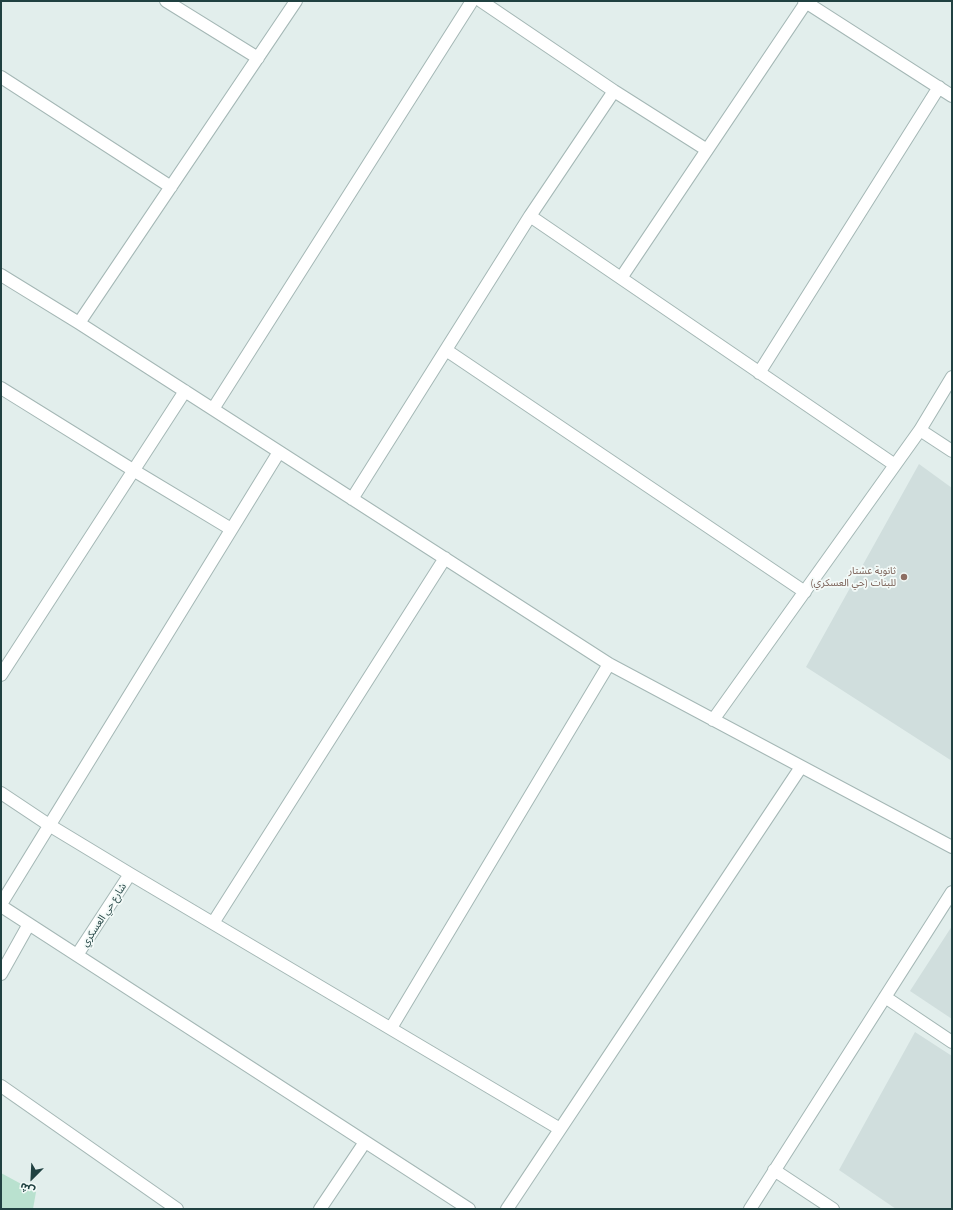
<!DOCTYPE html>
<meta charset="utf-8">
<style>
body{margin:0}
#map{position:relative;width:953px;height:1210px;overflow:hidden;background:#e2eeec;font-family:Montserrat,"Noto Sans Arabic",sans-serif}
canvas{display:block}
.frame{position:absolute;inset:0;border:2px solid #204141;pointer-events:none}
.north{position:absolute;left:12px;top:1158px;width:40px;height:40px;-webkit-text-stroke:3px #f3faf8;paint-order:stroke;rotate:204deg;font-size:11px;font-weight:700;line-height:16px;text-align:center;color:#204141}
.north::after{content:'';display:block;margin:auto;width:14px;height:18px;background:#204141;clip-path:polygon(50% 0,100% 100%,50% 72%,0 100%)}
</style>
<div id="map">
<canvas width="953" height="1210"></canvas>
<div class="frame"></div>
<div class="north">ش</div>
</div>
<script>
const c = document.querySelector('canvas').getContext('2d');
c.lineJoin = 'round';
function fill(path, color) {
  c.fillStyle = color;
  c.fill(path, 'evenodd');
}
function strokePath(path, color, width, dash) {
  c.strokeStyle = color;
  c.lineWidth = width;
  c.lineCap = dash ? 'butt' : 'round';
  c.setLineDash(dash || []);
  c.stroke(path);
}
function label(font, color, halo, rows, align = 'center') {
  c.font = font + ' Montserrat,"Noto Sans Arabic",sans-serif';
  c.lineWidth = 3.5;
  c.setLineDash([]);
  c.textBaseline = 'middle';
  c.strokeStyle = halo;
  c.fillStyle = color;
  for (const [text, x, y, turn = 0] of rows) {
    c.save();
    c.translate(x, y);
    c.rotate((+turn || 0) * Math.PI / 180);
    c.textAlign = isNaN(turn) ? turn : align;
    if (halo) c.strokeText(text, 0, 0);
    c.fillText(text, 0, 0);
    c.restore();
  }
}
const built = new Path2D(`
 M919 464 952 488V761L806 667Z
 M952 926V1019L910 991Z
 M915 1032 952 1056V1209H896L839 1170Z`);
const green = new Path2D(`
 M1 1173 36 1192 33 1209H1Z`);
const minor = new Path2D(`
 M166 1 258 58
 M481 1 614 91 707 150
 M804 1 952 96
 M1 77 171 187
 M530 216 895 465
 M1 275 79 323 609 664 952 847
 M621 278 807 1
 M79 323 296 1
 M446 350 805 592
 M759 373 939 87
 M1 388 133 470 231 529
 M213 409 472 1
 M920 430 952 451
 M352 499 530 216 614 91
 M1 675 185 391
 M713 720 920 430 952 377
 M1 793 49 825 130 874 560 1129
 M1 904 279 452
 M1 906 469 1209
 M213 923 445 558
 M77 955 130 874
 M1 974 29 924
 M885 997 952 1042
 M391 1028 609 664
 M1 1086 177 1209
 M774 1170 833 1209
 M320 1209 365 1142
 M507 1209 801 767
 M750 1209 952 892`);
const markers = [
 [904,577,4,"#8d6e63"]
];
const educationNames = [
 ["ثانوية عشتار",896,571],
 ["للبنات (حي العسكري)",896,583]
];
const streetNames = [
 ["شارع حي العسكري",104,915,-57]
];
fill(built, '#d0dedd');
fill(green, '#b9e1cf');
strokePath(minor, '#a4b7b5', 14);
strokePath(minor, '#fff', 12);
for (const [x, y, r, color] of markers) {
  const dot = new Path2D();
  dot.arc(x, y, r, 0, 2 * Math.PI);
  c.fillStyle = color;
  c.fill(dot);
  strokePath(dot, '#f3faf8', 1.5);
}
label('10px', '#785e54', '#f3faf8', educationNames, 'right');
label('10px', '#204141', '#f3faf8', streetNames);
</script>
